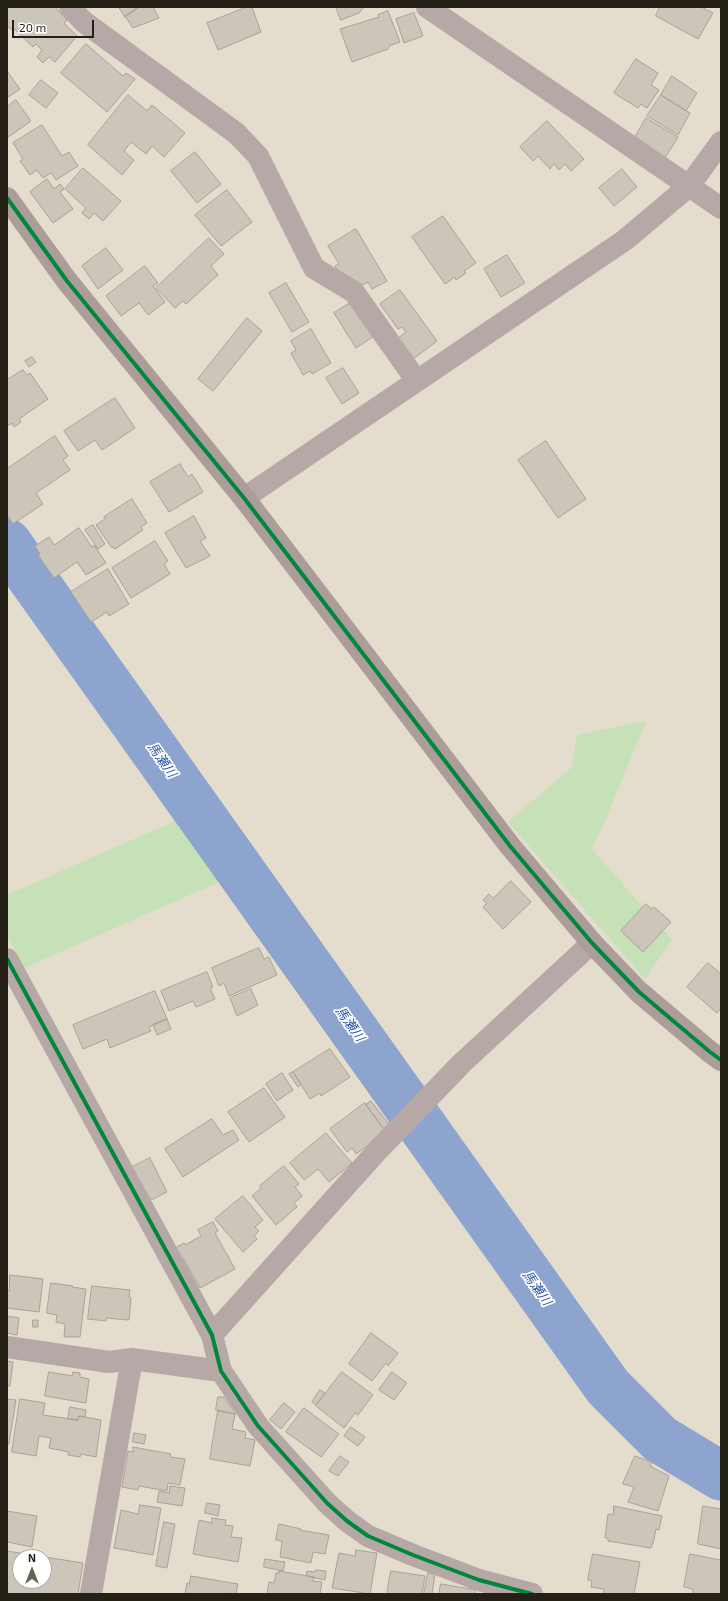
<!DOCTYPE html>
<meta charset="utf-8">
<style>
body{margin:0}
#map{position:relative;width:728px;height:1601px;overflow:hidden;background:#e4dccd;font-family:"Exo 2",sans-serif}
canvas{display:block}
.frame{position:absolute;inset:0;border:8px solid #252016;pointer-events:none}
.north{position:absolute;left:12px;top:1549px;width:40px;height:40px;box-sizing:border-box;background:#fff;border:1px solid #a8a6a2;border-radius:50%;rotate:0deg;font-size:11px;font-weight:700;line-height:16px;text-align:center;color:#252016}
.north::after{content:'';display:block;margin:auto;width:14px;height:18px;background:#686256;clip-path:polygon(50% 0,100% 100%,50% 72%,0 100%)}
.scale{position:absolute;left:12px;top:20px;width:82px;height:18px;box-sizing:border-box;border:2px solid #252016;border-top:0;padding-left:5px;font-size:12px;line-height:14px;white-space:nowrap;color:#252016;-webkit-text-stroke:3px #fff;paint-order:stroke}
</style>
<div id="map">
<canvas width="728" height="1601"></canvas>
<div class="frame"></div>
<div class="north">N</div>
<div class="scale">20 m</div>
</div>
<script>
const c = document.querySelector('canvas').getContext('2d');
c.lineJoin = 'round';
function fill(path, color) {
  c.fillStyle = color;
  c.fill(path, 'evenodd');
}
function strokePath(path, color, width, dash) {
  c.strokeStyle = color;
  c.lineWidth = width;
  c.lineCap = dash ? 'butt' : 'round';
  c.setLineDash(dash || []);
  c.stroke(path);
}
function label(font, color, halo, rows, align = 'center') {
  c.font = font + ' "Exo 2","Noto Sans JP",sans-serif';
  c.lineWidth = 3.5;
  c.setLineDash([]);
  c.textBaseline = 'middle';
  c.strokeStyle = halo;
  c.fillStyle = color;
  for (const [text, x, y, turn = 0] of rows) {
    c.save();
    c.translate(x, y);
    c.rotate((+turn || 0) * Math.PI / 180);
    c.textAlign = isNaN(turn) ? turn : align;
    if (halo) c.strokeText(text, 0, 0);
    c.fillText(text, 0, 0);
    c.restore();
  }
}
const green = new Path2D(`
 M646 721 605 821 592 849 672 940 645 979 508 822 572 767 577 735Z
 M175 821 219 882 24 968 7 935V895Z`);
const river = new Path2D(`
 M7 543 608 1387 660 1439 721 1476`);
const building = new Path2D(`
 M7 7H55L67 20 64 23 77 36 55 62 49 57 43 63 37 57 42 50 36 44 33 47 13 28 11 29 7 26Z
 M119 7H139L125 17Z
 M139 7H153L159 18 133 28 125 16Z
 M247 7H252L261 32 218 50 207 23Z
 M336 7H364L359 13 341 20Z
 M660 7H701L713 13 698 39 656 16Z
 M388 11 400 42 389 46 388 49 352 62 340 29 379 17 378 15Z
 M414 13 423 36 404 43 396 19Z
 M86 44 123 76 126 73 135 79 107 112 61 73Z
 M636 59 658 73 651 85 659 90 647 108 641 104 638 108 614 93Z
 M7 71 20 89 7 98Z
 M672 76 697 93 686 111 661 95Z
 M41 80 58 93 46 108 29 95Z
 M128 95 147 111 152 105 185 133 164 157 152 146 146 154 131 142 124 151 134 160 122 175 88 145Z
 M661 95 690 113 678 135 647 116Z
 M16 100 31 121 7 138V107Z
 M646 118 678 137 665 158 634 139Z
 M547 121 584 159 571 171 565 164 559 170 554 164 550 169 538 156 533 161 520 147Z
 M42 125 62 156 69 152 78 166 56 180 51 173 43 178 37 170 30 175 20 161 23 159 13 143Z
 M195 152 221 184 197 203 171 171Z
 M83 168 121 201 103 221 94 213 89 219 82 213 86 208 65 189Z
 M622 169 637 187 614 206 599 188Z
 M47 179 54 189 60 184 64 189 60 192 73 209 53 223 30 192Z
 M227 190 252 222 221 246 195 215Z
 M443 216 476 263 464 271 466 273 456 280 455 277 445 284 412 237Z
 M356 229 387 281 372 289 368 282 355 289 343 279 335 266 339 264 328 246Z
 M209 238 224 254 211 266 218 275 186 304 183 301 175 308 156 288Z
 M106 248 123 270 98 289 82 266Z
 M507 255 525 283 501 297 484 269Z
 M145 266 158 283 153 286 165 302 148 315 139 303 121 316 106 296Z
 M286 283 309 322 292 332 269 293Z
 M400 290 437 341 412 360 397 339 406 332 402 327 398 329 380 304Z
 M357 299 374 336 356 348 334 313Z
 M247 318 262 331 213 391 198 379Z
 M311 329 331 363 312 374 310 371 303 375 291 353 296 350 291 341Z
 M32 357 36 362 29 367 25 361Z
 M343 368 359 393 342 404 326 378Z
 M23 370 27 375 30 373 48 399 19 419 21 422 14 427 12 423 7 426V380Z
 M115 398 135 428 102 450 95 440 78 451 64 431Z
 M55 436 68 456 63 460 70 470 36 493 43 504 13 524 7 515V469Z
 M546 441 586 499 558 518 518 460Z
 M180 464 188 477 192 474 203 492 169 512 150 482Z
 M132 499 147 523 141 527 143 530 115 549 113 547 112 548 96 525 106 518 104 517Z
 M194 516 206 538 200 541 210 556 186 568 165 533Z
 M93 525 105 544 98 549 85 530Z
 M79 528 92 547 94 545 106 563 86 575 77 562 54 578 38 555 40 554 35 546 49 537 54 545Z
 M155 541 168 561 164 564 170 574 131 598 112 568Z
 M108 569 129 604 109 616 107 612 91 622 71 592Z
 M511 881 531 902 503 929 483 907 487 903 483 900 489 894 493 898Z
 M646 904 652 909 654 907 671 922 643 952 621 931Z
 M259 948 264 959 269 957 277 975 229 996 224 983 219 986 212 968Z
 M708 963 721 974V1008L717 1013 687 987Z
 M207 972 213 987 210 988 215 999 196 1007 193 1001 169 1011 161 991Z
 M251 989 258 1005 237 1016 230 998Z
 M155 991 167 1019 149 1027 151 1031 110 1048 107 1039 83 1049 73 1025Z
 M167 1019 171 1029 157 1035 153 1025Z
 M330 1049 350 1077 321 1096 320 1093 310 1099 293 1072Z
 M293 1072 301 1084 298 1087 289 1074Z
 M282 1073 293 1090 277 1101 266 1084Z
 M264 1088 285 1117 249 1142 228 1112Z
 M371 1101 392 1128 386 1132 366 1105Z
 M365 1103 386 1132 356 1154 352 1148 347 1152 330 1129Z
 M212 1119 223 1135 233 1130 239 1140 183 1177 165 1149Z
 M326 1133 352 1163 329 1182 318 1169 304 1180 290 1163Z
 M150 1158 167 1192 147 1202 130 1168Z
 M284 1166 299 1184 295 1187 302 1196 294 1203 297 1207 276 1225 252 1196 261 1188 260 1186Z
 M243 1196 263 1220 255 1227 259 1231 254 1236 257 1239 243 1252 215 1219Z
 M213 1222 218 1231 215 1233 235 1269 200 1288 183 1258 179 1261 173 1249 184 1243 185 1245 201 1236 198 1230Z
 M10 1275 43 1279 39 1312 7 1308V1290L9 1291Z
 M51 1283 73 1286 72 1287 86 1289 80 1337H64L65 1324 56 1322 57 1315 47 1313Z
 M92 1286 130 1290 129 1297 131 1298 129 1320 106 1318V1321L88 1319Z
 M7 1316 19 1318 17 1335 7 1333Z
 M33 1320H38V1327H33Z
 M371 1333 398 1353 388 1366 386 1363 372 1381 349 1364Z
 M7 1361 13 1362 10 1386H7Z
 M49 1372 72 1376 73 1372 80 1373V1377L89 1379 86 1403 45 1396Z
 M342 1372 373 1395 358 1415 355 1413 344 1428 316 1406Z
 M392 1372 407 1383 394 1400 379 1390Z
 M320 1390 325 1393 316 1405 312 1402Z
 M218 1397H224L236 1414 216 1410Z
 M7 1399 16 1400 9 1444H7Z
 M20 1399 45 1403 43 1415 78 1420 79 1416 101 1420 96 1457 81 1454 80 1457 68 1455 69 1452 49 1448 51 1438 39 1436 36 1456 12 1452Z
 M284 1403 295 1412 281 1429 270 1420Z
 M70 1407 86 1410 85 1417 79 1416 78 1420 68 1419Z
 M304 1408 339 1434 321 1457 286 1432Z
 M218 1411 235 1414 232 1429 246 1432 245 1438 255 1440 250 1466 210 1459Z
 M351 1427 365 1437 358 1446 344 1436Z
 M134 1433 146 1435 144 1444 133 1442Z
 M133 1447 171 1454 170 1457 185 1459 180 1485 168 1483 167 1491 139 1486 138 1490 122 1487 128 1451 133 1452Z
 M340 1456 349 1462 338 1476 329 1471Z
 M635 1456 652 1462 650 1466 669 1476 658 1511 628 1502 634 1487 623 1484Z
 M170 1486 185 1488 182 1506 157 1502 159 1491 169 1493Z
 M207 1503 220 1505 218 1516 205 1513Z
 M140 1505 161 1508 153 1555 114 1548 121 1510 138 1514Z
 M614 1506 662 1516 659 1530 656 1529 653 1544H652L651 1548 608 1541V1538H605L608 1514 613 1515Z
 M703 1506 721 1509V1549L698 1544Z
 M7 1511 37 1516 32 1547 7 1542Z
 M212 1518 226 1520 225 1525 233 1526 231 1537 242 1538 238 1562 193 1554 199 1520 212 1523Z
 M164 1522 175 1524 167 1568 156 1566Z
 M279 1524 301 1529 300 1530 329 1535 325 1554 313 1552 311 1563 280 1557 282 1541 276 1540Z
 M356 1550 377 1553 370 1594 332 1588 339 1553 355 1556Z
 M7 1551 83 1563 78 1594H7ZM20 1557H44V1581H20Z
 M593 1554 640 1562 634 1594H604V1589L591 1587 592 1581 588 1580Z
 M690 1554 721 1560V1594H693V1589L684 1587Z
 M265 1559 285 1562 283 1571 264 1567Z
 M316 1570 326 1571 325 1580 306 1576 307 1571 315 1572Z
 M279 1571 314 1577 313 1581 322 1582 320 1594H267L269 1582 274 1583 276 1573H279Z
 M391 1571 425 1576 422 1594H387Z
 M428 1573 435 1574 432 1594H424Z
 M191 1576 238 1584 236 1594 229 1593V1594H185L187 1583 189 1584Z
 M441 1584 476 1590 475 1594H439Z`);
const street = new Path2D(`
 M70 7 84 22 236 133 258 156 314 268 354 292 416 380
 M427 7 721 208
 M244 498 625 240 689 186 721 142
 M7 959 212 1335 221 1371 258 1426 327 1503 347 1521 368 1536 413 1555 479 1580 532 1594
 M212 1335 379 1149 462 1063 592 943
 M7 1347 109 1362 132 1359 221 1371
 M91 1594 132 1359`);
const secondary = new Path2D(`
 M7 198 67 281 244 498 510 846 592 943 639 992 710 1052 721 1060`);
const cycleway = new Path2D(`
 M7 198 67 281 244 498 510 846 592 943 639 992 710 1052 721 1060
 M7 959 212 1335 221 1371 258 1426 327 1503 347 1521 368 1536 413 1555 479 1580 532 1594`);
const waterNames = [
 ["馬瀬川",162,760,55],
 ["馬瀬川",350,1024,55],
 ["馬瀬川",537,1288,55]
];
fill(green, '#c6e1b8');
strokePath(river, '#8da4cf', 49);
fill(building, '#cbc5ba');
strokePath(building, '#a8a296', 1);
strokePath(street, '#b6a8a6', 22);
strokePath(secondary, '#ac9d9b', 22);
strokePath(cycleway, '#00873e', 4);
label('italic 13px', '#2951a3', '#fff', waterNames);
</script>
